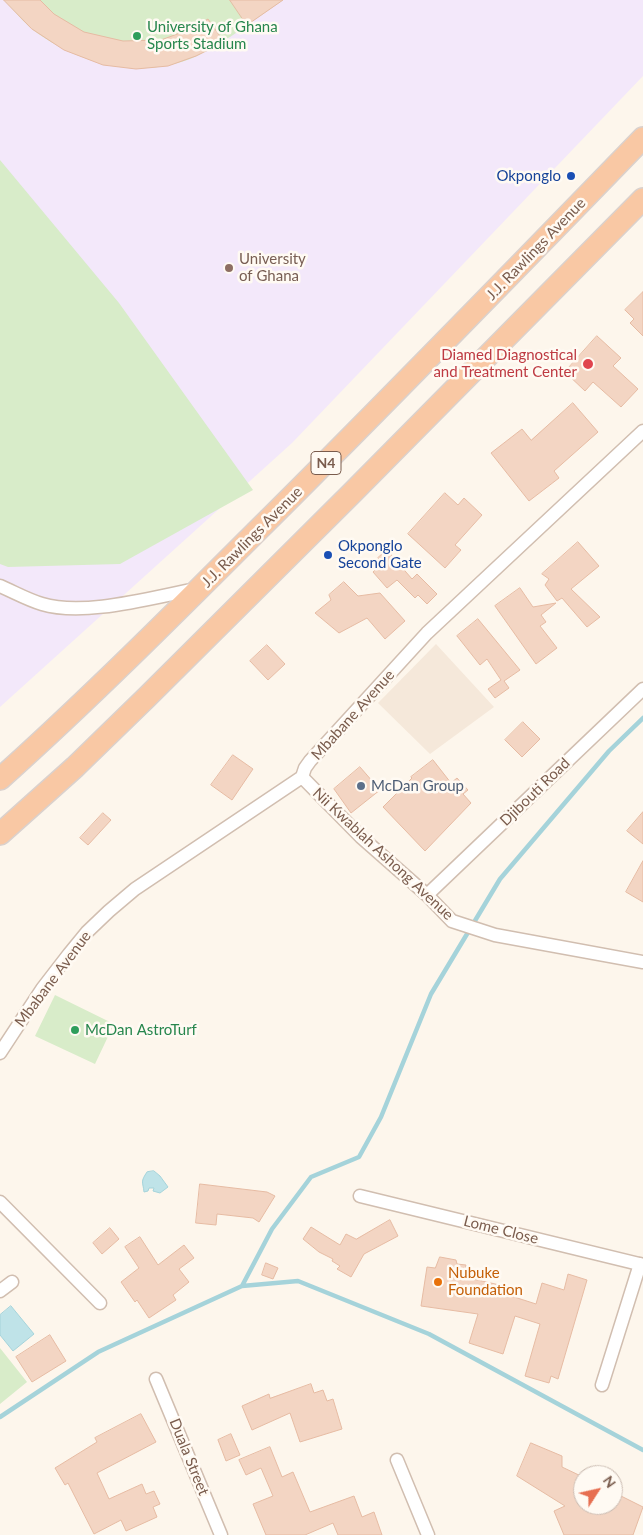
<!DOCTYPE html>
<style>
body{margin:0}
#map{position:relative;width:643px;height:1535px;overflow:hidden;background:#fdf6ec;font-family:Lato,sans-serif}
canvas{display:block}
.north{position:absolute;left:573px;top:1465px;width:50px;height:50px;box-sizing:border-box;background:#fffaf3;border:1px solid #cabbb1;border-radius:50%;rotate:55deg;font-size:14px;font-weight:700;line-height:20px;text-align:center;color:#7a5c4d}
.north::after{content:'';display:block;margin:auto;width:18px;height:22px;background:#e76f51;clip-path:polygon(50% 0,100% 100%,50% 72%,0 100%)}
</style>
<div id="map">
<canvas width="643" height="1535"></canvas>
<div class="north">N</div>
</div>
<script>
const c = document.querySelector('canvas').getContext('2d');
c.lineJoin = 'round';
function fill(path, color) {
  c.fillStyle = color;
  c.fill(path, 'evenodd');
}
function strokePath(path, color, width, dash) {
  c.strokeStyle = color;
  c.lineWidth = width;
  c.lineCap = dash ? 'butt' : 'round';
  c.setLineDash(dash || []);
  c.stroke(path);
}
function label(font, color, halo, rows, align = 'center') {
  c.font = font + ' Lato,sans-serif';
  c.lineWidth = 5;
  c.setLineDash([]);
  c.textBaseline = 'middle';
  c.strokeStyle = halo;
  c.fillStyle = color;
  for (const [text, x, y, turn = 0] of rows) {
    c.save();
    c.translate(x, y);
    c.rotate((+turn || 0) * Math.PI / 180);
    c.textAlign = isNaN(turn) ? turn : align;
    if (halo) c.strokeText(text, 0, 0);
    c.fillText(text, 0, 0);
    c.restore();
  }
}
const residential = new Path2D(`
 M436 644 494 707 430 754 378 703Z`);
const education = new Path2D(`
 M0 0H643V76L292 443 0 707Z`);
const green = new Path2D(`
 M4 0H283C255 19 228 41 197 56 142 81 80 65 33 30 23 22 14 10 4 0Z
 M0 160 119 303 253 490 120 564 8 567 0 564Z
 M55 995 114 1024 95 1064 35 1036Z
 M0 1348 27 1382 0 1404Z`);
const water = new Path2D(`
 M154 1171 160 1176 168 1187 160 1193 153 1191 154 1188H149L148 1191 144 1192C143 1182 140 1182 147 1172Z
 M11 1306 34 1334 13 1351 0 1335V1315Z`);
const stream = new Path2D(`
 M242 1286 298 1281 429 1334 643 1450
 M0 1417 98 1352 242 1286 272 1229 311 1177 359 1157 381 1117 431 994 500 879 609 751 643 718`);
const building = new Path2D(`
 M4 0H40L54 14 84 32 123 41 161 40 188 30 208 19 224 42 196 56 168 66 136 69 103 65 64 50 32 29Z
 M230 0H283L247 25Z
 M643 292V336L630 323 634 319 625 310Z
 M597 336 621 358 613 366 638 389 621 407 593 382 585 391 565 372Z
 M573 403 598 432 554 471 559 478 529 501 491 453 522 429 531 440Z
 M445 493 458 505 464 498 482 515 455 545 461 550 445 568 408 534Z
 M578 542 599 566 571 589 600 617 587 627 562 598 557 601 545 585 549 579 542 574Z
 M387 550 412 579 417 574 437 594 427 604 418 595 415 598 397 580 387 588 373 572 382 563 378 558Z
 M344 582 358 596 380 593 405 621 385 639 367 618 339 633 315 613 331 600 329 595Z
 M520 588 533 607 556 603 541 615 546 622 540 626 557 648 536 664 495 606Z
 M478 619 520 670 504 681 509 688 495 698 488 689 501 680 487 659 480 665 457 636Z
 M267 645 285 664 268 680 250 661Z
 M523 722 540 739 522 757 505 740Z
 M233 755 253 769 232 800 211 785Z
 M433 760 451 783 457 778 468 790 463 794 471 803 425 851 383 807 412 778 411 777Z
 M360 767 380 790 351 813 334 789Z
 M643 812V844L627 831Z
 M103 813 111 820 88 845 80 838Z
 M643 861V902L626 892Z
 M200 1184 267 1192 275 1196 259 1222 253 1218 217 1214 216 1225 196 1223Z
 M390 1220 398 1236 364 1254 351 1277 337 1269 340 1266 332 1261 333 1259 319 1252 303 1239 311 1227 340 1245 346 1234 356 1239Z
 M110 1228 119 1239 102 1254 93 1243Z
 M140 1237 158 1265 184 1245 194 1258 179 1269 189 1282 173 1295 176 1300 149 1318 137 1300 135 1302 121 1282 139 1268 125 1247Z
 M440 1257 456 1260 457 1264 466 1265 464 1277 513 1288 508 1295 536 1304 542 1283 564 1290 568 1274 587 1280 558 1379 551 1376 549 1383 525 1376 540 1324 515 1316 503 1354 469 1343 478 1314 421 1306 427 1267 435 1268Z
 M266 1263 278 1268 273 1279 262 1275Z
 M50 1335 66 1361 32 1382 16 1357Z
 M311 1384 314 1393 323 1390 327 1401 333 1399 342 1429 300 1442 290 1413 252 1430 242 1406 269 1394 270 1398Z
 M141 1414 156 1442 97 1473 109 1499 142 1484 146 1494 154 1491 160 1504 153 1507 157 1517 126 1531 121 1520 94 1534 68 1483 65 1485 55 1468 97 1442 95 1438Z
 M231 1434 240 1455 226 1461 218 1440Z
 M531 1443 562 1456V1467L583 1477V1505H613V1492L643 1507 633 1535H564L554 1511 565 1506 517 1476Z
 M270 1447 282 1477 293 1472 310 1512 354 1496 362 1517 374 1512 382 1535H338L333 1523 305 1535H266L253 1504 273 1496 261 1468 246 1475 239 1460Z`);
const minor = new Path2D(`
 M0 586C14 592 28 600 42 604 85 617 153 597 197 589
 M302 777 361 837 427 895 452 921 495 935 643 962
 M427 895 643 689
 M0 1053 42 989 69 954 87 932 109 911 135 889 302 777 305 768 310 761 427 633 643 431
 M360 1196 643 1265
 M0 1202 100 1303
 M0 1291 12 1282
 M156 1379 221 1535
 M602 1385 640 1264
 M397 1460 428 1535`);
const trunk = new Path2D(`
 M0 779C88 700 172 616 256 532 387 402 515 270 643 138
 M0 834 75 767 147 697 353 492 643 199`);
const markers = [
 [137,36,5,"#2e9e5b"],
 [571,176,5,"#1a4fb4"],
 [229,268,5,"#8d6e63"],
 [588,364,6,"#e0444e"],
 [328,555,5,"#1a4fb4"],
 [361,786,5,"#5c6f8a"],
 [75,1030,5,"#2e9e5b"],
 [438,1282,5,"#e8710a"]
];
const shields = [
 [326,463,30]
];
const shieldNames = [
 ["N4",326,463]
];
const leisureNames = [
 ["University of Ghana",147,27],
 ["Sports Stadium",147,44],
 ["McDan AstroTurf",85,1030]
];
const transitNames = [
 ["Okponglo",561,176],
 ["Okponglo",338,546,"left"],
 ["Second Gate",338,563,"left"]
];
const streetNames = [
 ["J.J. Rawlings Avenue",536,249,-46],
 ["J.J. Rawlings Avenue",252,537,-45],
 ["Mbabane Avenue",353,715,-48],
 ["Djibouti Road",535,792,-44],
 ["Nii Kwablah Ashong Avenue",383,854,43],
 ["Mbabane Avenue",53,979,-53],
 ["Lome Close",501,1230,14],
 ["Duala Street",189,1457,68]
];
const educationNames = [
 ["University",239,259],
 ["of Ghana",239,276]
];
const healthNames = [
 ["Diamed Diagnostical",577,355],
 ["and Treatment Center",577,372]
];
const serviceNames = [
 ["McDan Group",371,786]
];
const foodNames = [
 ["Nubuke",448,1273],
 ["Foundation",448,1290]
];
fill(residential, '#f5e8da');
fill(education, '#f3e8fa');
fill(green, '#d8ecc9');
fill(water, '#bfe3e8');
strokePath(water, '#a5d3da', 1);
strokePath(stream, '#a5d3da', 4.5);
fill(building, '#f3d5c3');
strokePath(building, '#e6bba3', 1);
strokePath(minor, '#d1beb0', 15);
strokePath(trunk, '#dad1cd', 24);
strokePath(minor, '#fff', 12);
strokePath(trunk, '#f9c8a4', 21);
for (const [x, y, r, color] of markers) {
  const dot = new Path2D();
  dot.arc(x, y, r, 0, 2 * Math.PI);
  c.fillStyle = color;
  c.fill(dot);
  strokePath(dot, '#fffaf3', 2);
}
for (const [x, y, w] of shields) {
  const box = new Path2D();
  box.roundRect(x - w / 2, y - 11.5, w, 23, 4);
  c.fillStyle = '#fffaf3';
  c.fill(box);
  strokePath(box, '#7a5c4d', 1);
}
label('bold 14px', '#7a5c4d', null, shieldNames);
label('15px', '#27864d', '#fffaf3', leisureNames, 'left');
label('15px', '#164399', '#fffaf3', transitNames, 'right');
label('15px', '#7a5c4d', '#fffaf3', streetNames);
label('15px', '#785e54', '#fffaf3', educationNames, 'left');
label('15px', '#be3a42', '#fffaf3', healthNames, 'right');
label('15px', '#4e5e75', '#fffaf3', serviceNames, 'left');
label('15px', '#c56008', '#fffaf3', foodNames, 'left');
</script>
